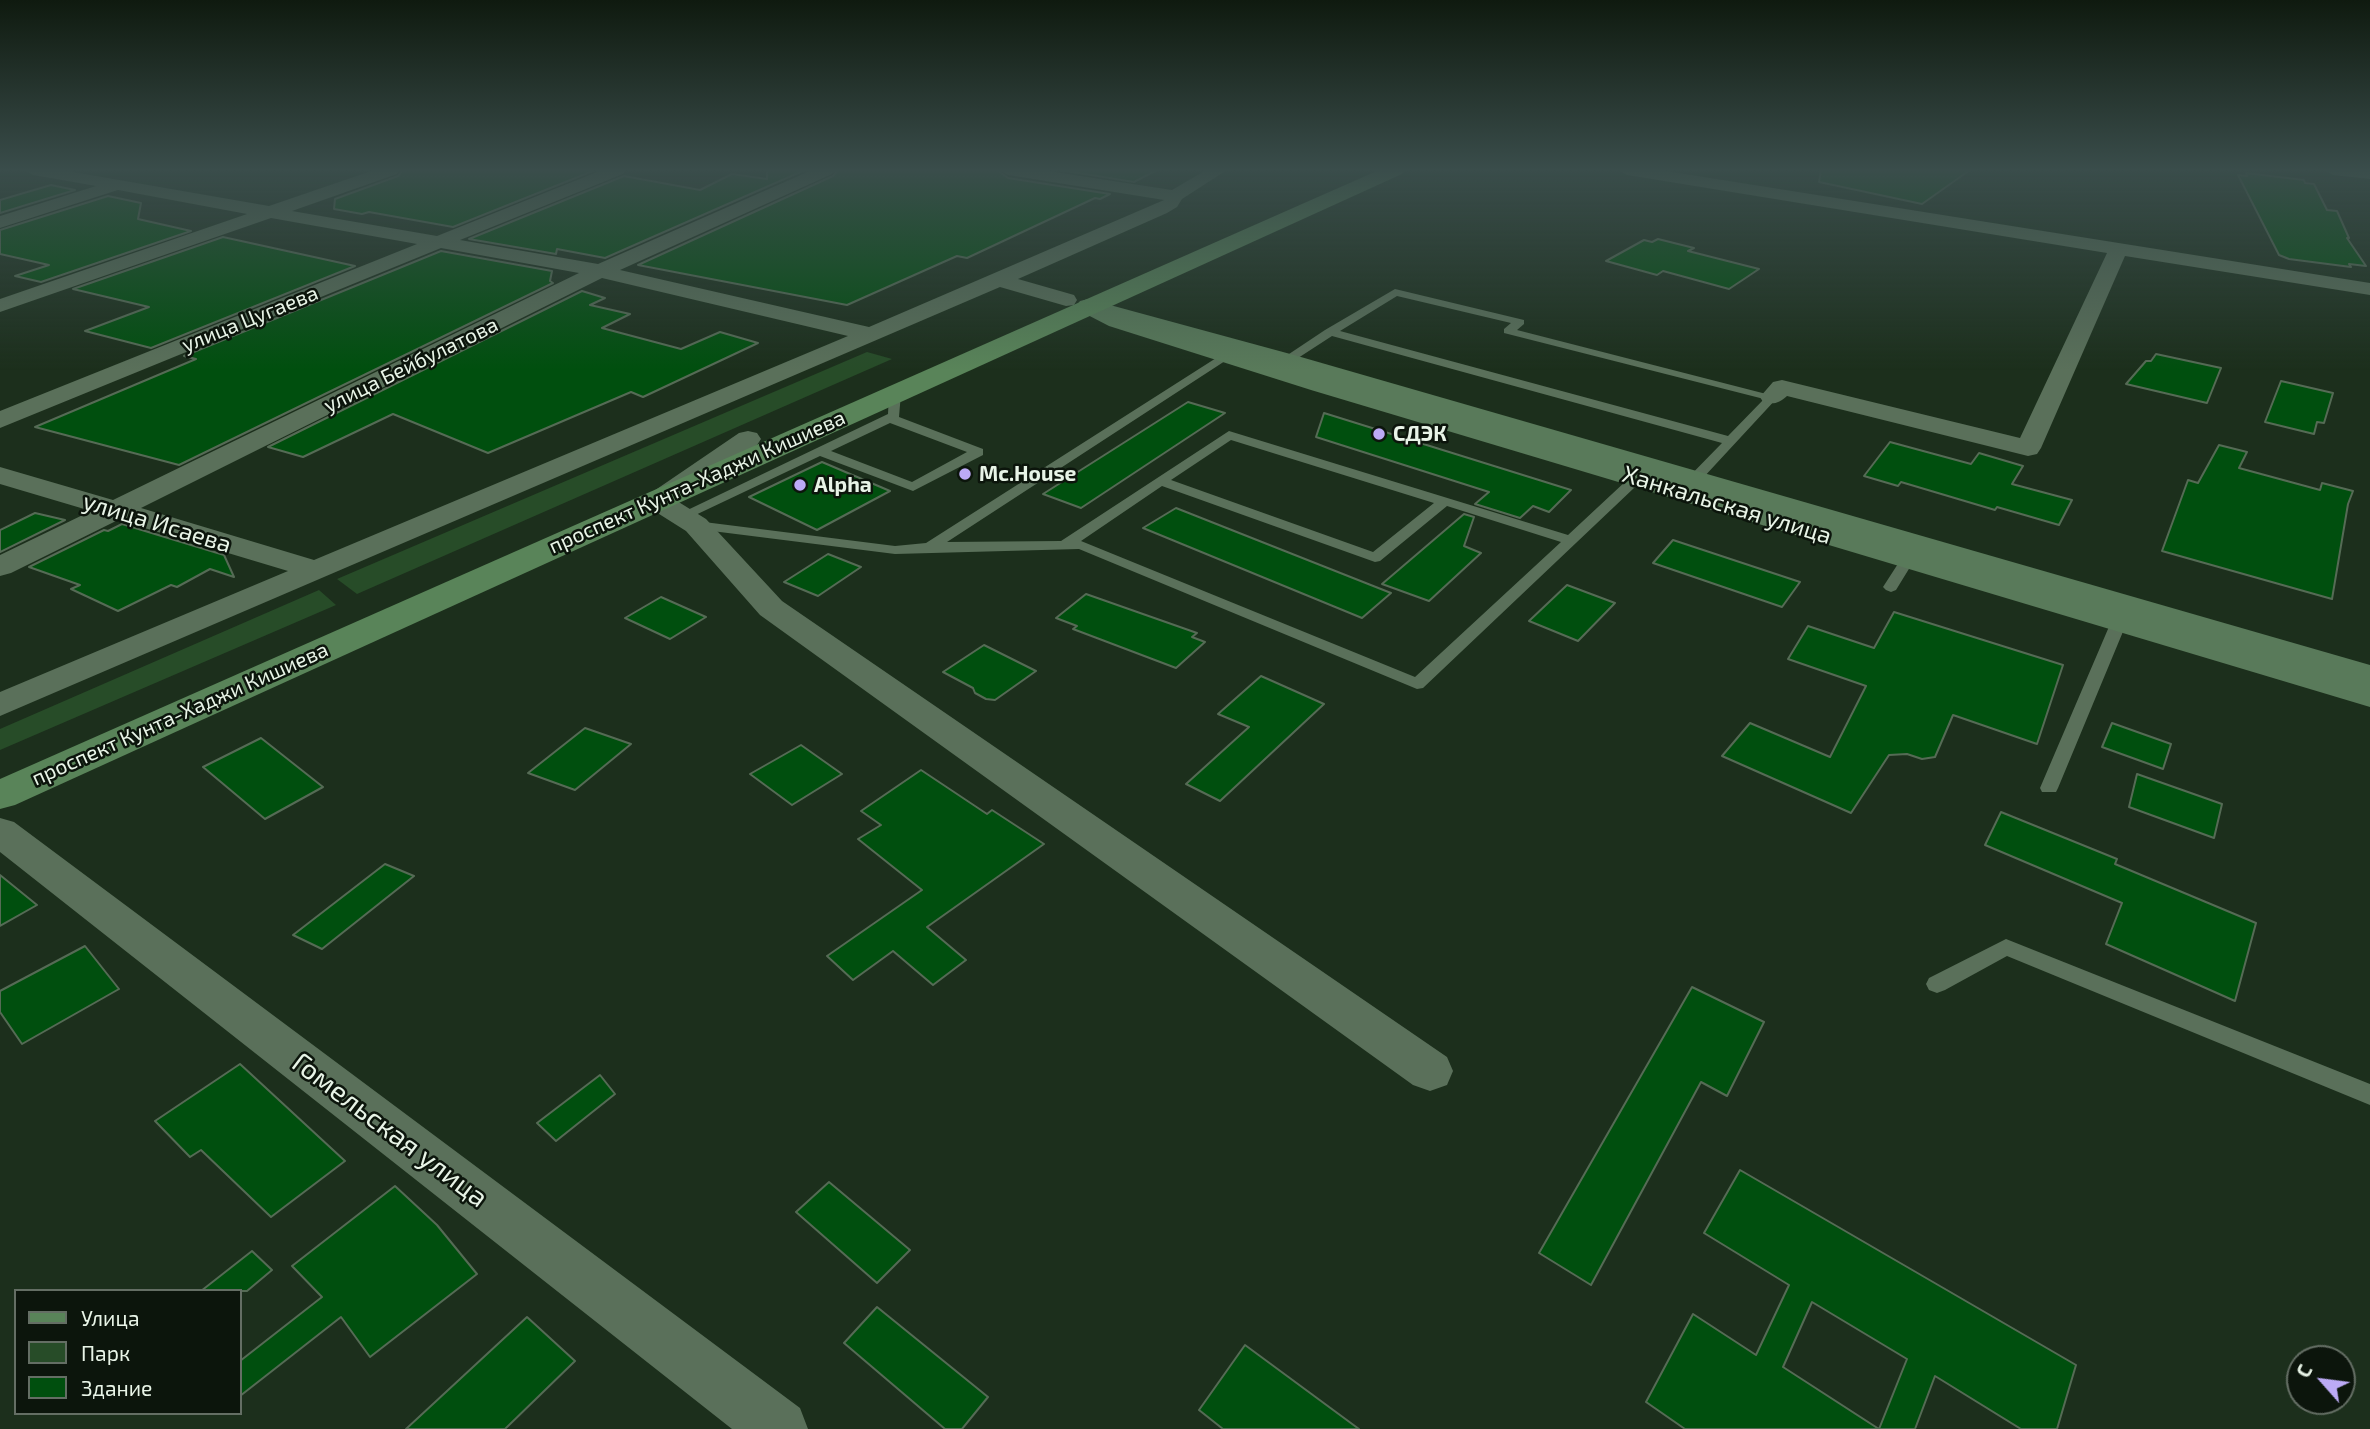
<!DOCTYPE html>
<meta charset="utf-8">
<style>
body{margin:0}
#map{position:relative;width:2370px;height:1429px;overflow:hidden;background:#1c2f1c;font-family:"Exo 2",sans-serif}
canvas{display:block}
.legend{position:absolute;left:14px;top:1289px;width:228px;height:126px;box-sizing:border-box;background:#0c150c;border:2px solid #646e64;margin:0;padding:9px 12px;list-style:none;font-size:21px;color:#e8f4e7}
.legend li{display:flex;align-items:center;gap:14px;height:35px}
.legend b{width:35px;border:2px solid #646e64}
.north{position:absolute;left:2286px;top:1345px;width:70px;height:70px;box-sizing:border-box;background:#0c150c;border:2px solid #646e64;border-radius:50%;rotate:298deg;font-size:19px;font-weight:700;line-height:28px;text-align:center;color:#e8f4e7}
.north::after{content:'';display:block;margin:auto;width:24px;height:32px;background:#bcaaf6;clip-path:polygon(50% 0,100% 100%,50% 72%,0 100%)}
</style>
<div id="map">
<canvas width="2370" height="1429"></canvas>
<ul class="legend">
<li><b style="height:9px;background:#598459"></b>Улица</li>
<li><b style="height:19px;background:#274c28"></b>Парк</li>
<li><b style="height:19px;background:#004f0e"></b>Здание</li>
</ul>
<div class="north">С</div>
</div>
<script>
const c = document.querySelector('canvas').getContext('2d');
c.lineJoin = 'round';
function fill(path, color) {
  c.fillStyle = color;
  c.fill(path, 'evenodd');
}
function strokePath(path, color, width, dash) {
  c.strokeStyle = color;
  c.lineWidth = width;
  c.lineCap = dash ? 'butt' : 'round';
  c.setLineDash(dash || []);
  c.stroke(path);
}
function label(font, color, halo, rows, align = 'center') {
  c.font = font + ' "Exo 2",sans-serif';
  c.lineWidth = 5;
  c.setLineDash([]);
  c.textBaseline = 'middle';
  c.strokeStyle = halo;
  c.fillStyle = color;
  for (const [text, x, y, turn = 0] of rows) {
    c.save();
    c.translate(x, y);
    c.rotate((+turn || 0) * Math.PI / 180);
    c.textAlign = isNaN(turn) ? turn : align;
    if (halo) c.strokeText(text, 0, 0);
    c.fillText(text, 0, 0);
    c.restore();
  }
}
const green = new Path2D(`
 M867 352 892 359 357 594 337 579Z
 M319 590 336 605 0 750V729Z`);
const building = new Path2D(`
 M403 170H589L593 171 453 227 369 212 362 214 334 209 335 199 398 176Z
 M767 170H805L605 258 557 249 556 254 469 239 624 176 700 190 732 174 767 179Z
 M838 170H997L1008 178 1110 194 1100 199 1095 198 967 258 957 256 847 305 638 265 833 176Z
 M1060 170H1157L1134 182Z
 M1821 170H1970L1922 204 1819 182Z
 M2246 173 2304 180 2305 183 2314 184 2327 210 2337 211 2349 238H2347L2366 266 2349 264 2351 267 2289 259 2279 255 2238 175 2247 176Z
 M51 185 75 190 0 213V200Z
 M108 196 141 203 138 219 191 231 41 282 15 276 49 265 0 254V230Z
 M223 237 355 266 151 348 85 331 149 307 73 289Z
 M1658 239 1694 248 1688 251 1759 269 1729 289 1663 271 1657 275 1606 261 1644 240 1652 242Z
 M441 251 552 271 550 281 553 283 179 465 35 427 196 359 184 356Z
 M582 291 605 298 590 305 630 314 602 328 681 349 720 332 758 343 643 397 631 392 488 453 393 414 303 457 268 447Z
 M2156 354 2221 368 2207 403 2126 384 2146 361H2151Z
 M2281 381 2333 393 2324 423 2317 422 2314 434 2265 422Z
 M1188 402 1225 413 1081 508 1043 494Z
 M1324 413 1571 490 1549 512 1533 506 1520 518 1475 504 1489 492 1316 437Z
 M1890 442 1971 464 1979 453 2023 466 2012 484 2072 500 2059 525 1997 507 1995 510 1901 482 1898 486 1864 476Z
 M2219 445 2247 452 2239 468 2320 490 2322 483 2353 491 2348 504 2332 599 2162 551 2188 480 2198 483Z
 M822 462 890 491 817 530 749 497Z
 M1176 508 1391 593 1362 618 1143 528Z
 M35 513 65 520 0 552V530Z
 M1464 514 1474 517 1464 546 1481 553 1429 601 1382 584Z
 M122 524 224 555 234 577 210 569 177 587 171 585 118 611 71 589 80 585 29 567 104 530 108 531Z
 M1673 540 1800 582 1782 607 1653 563Z
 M828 554 861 567 818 596 784 582Z
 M1567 585 1615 603 1578 641 1529 621Z
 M1086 594 1197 633 1192 637 1205 642 1176 668 1073 629 1077 626 1056 618Z
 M661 597 706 617 670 639 625 618Z
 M1894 612 2063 665 2037 744 1953 715 1935 757 1922 759 1907 754 1889 755 1851 813 1722 756 1750 723 1830 757 1866 686 1788 659 1808 626 1874 648Z
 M984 645 1036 671 995 700 986 699 975 693 973 688 943 672Z
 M1261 676 1324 704 1220 801 1186 784 1249 727 1218 714Z
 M2112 723 2171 744 2163 769 2102 747Z
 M585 728 631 744 575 790 528 773Z
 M261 738 323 787 265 819 203 767Z
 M801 745 842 774 792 805 750 774Z
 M921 770 987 814 992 810 1044 844 927 927 966 960 933 985 893 951 853 980 827 956 922 890 858 839 881 825 861 811Z
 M2137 774 2222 804 2214 838 2129 807Z
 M2001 812 2117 859 2115 864 2256 923 2235 1001 2106 944 2122 903 1985 845Z
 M385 864 414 876 322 949 293 935Z
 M0 875 37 905 0 926Z
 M85 946 119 989 22 1044 0 1012V991Z
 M1692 987 1764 1022 1727 1096 1701 1082 1591 1285 1539 1253Z
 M240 1064 345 1161 271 1217 201 1150 190 1157 155 1121Z
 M600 1075 615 1094 556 1141 537 1123Z
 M1740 1170 2076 1365 2057 1429H2021L1935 1376 1915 1429H1879L1907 1359 1812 1302 1783 1367 1879 1429H1685L1646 1402 1693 1314 1756 1355 1789 1285 1704 1233Z
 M829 1182 910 1250 877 1283 796 1212Z
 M395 1186 437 1225 477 1274 370 1357 341 1317 240 1396V1361L322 1297 292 1266Z
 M252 1251 272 1270 247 1291H201Z
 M877 1307 988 1397 962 1429H945L844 1343Z
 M527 1317 575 1361 505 1429H406Z
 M1245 1345 1359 1429H1223L1199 1410Z`);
const lane = new Path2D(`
 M1395 289 1524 320V324L1517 330 1778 397 1690 492H1680V486L1722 443 1332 336 1278 371 1268 368 1325 330ZM1397 296 1511 323 1504 329V333L1764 399 1728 436 1340 331Z
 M1235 346 1245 348 947 542 1061 541 1229 431 1568 535 1641 467H1651L1653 470 1423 688 1417 689 1079 549 895 554 696 529 689 525 696 521 895 546 926 543ZM1231 440 1434 503 1373 552 1171 480ZM1162 486 1375 562 1380 561 1447 506 1561 542 1415 677 1081 541Z
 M895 389 901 393 899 417 983 449V455L913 491 820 456 687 519H677L675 516 888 414 889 393ZM890 423 967 452 912 482 831 451Z
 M1908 555 1915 559 1896 590 1891 592 1886 590 1883 587 1903 556Z
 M2119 617 2127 622 2058 788 2056 792H2042L2040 788 2111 622Z
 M2006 939 2370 1084V1105L2007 956 1945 990 1937 993 1929 990 1926 984 1929 978Z`);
const street = new Path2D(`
 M24 170H62L269 206 374 170H400L397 174 292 211 437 236 602 170H626L623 174 460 240 598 264 812 170H835L832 174 620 270 869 327 1164 200 1008 175 999 170H1042L1172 190 1206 170H1227L1182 199 1177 207 1167 213 1018 279 1074 295 1077 300 1074 305 1066 306 1000 287 0 716V692L288 571 118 520 11 573 0 576V555L91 511 0 484V467L113 500 579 273 441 248 0 428V411L417 244 271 218 0 312V299L247 214 118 190 0 228V216L96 186 33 175ZM602 278 848 336 314 560 141 508Z
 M1618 170H1660L2370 283V295L2125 256 2041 448 2037 454 2028 456 1787 396C1779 403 1774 405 1763 402L1760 397 1773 382 1782 380 2020 438 2107 253 1627 175Z
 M2324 170H2370V179L2333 175Z
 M748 431 757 433 761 439 757 445 677 501 706 519 782 601 1447 1057 1453 1071 1447 1085 1430 1091 1413 1085 760 615 686 531 648 507 644 501 648 495 739 433Z
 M0 818 14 822 800 1408 808 1429H732L0 852Z`);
const secondary = new Path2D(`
 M1088 299 1294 355 2370 665V707L1311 390 1109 326 1080 311 1076 306 1080 301Z`);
const primary = new Path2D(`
 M1379 170H1404L1402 174 15 805 0 809V779Z`);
const markers = [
 [1379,434,7,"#bcaaf6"],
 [965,474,7,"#bcaaf6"],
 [800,485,7,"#bcaaf6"]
];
const farStreetnames = [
 ["улица Цугаева",250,319,-22],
 ["улица Бейбулатова",411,365,-26],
 ["проспект Кунта-Хаджи Кишиева",697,482,-24],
 ["проспект Кунта-Хаджи Кишиева",180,714,-24]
];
const farPoinames = [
 ["СДЭК",1393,434],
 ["Mc.House",979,474],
 ["Alpha",814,485]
];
const streetNames = [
 ["Ханкальская улица",1727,505,17],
 ["улица Исаева",157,523,17]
];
const nearStreetnames = [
 ["Гомельская улица",390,1130,37]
];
fill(green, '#274c28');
fill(building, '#004f0e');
strokePath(building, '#556b55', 2);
fill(lane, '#5a705a');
fill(street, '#5a705a');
fill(secondary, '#597a5a');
fill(primary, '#598459');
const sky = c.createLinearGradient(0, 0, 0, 370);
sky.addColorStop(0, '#0f1a0f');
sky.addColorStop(0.46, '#3a4d4b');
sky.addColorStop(1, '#3a4d4b00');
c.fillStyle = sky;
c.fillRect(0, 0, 2370, 370);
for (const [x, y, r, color] of markers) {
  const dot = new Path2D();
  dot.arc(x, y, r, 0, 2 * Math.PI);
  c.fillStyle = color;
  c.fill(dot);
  strokePath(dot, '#0c150c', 2.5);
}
label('21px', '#e8f4e7', '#0c150c', farStreetnames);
label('bold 21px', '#e8f4e7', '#0c150c', farPoinames, 'left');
label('24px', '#e8f4e7', '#0c150c', streetNames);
label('28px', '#e8f4e7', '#0c150c', nearStreetnames);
</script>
